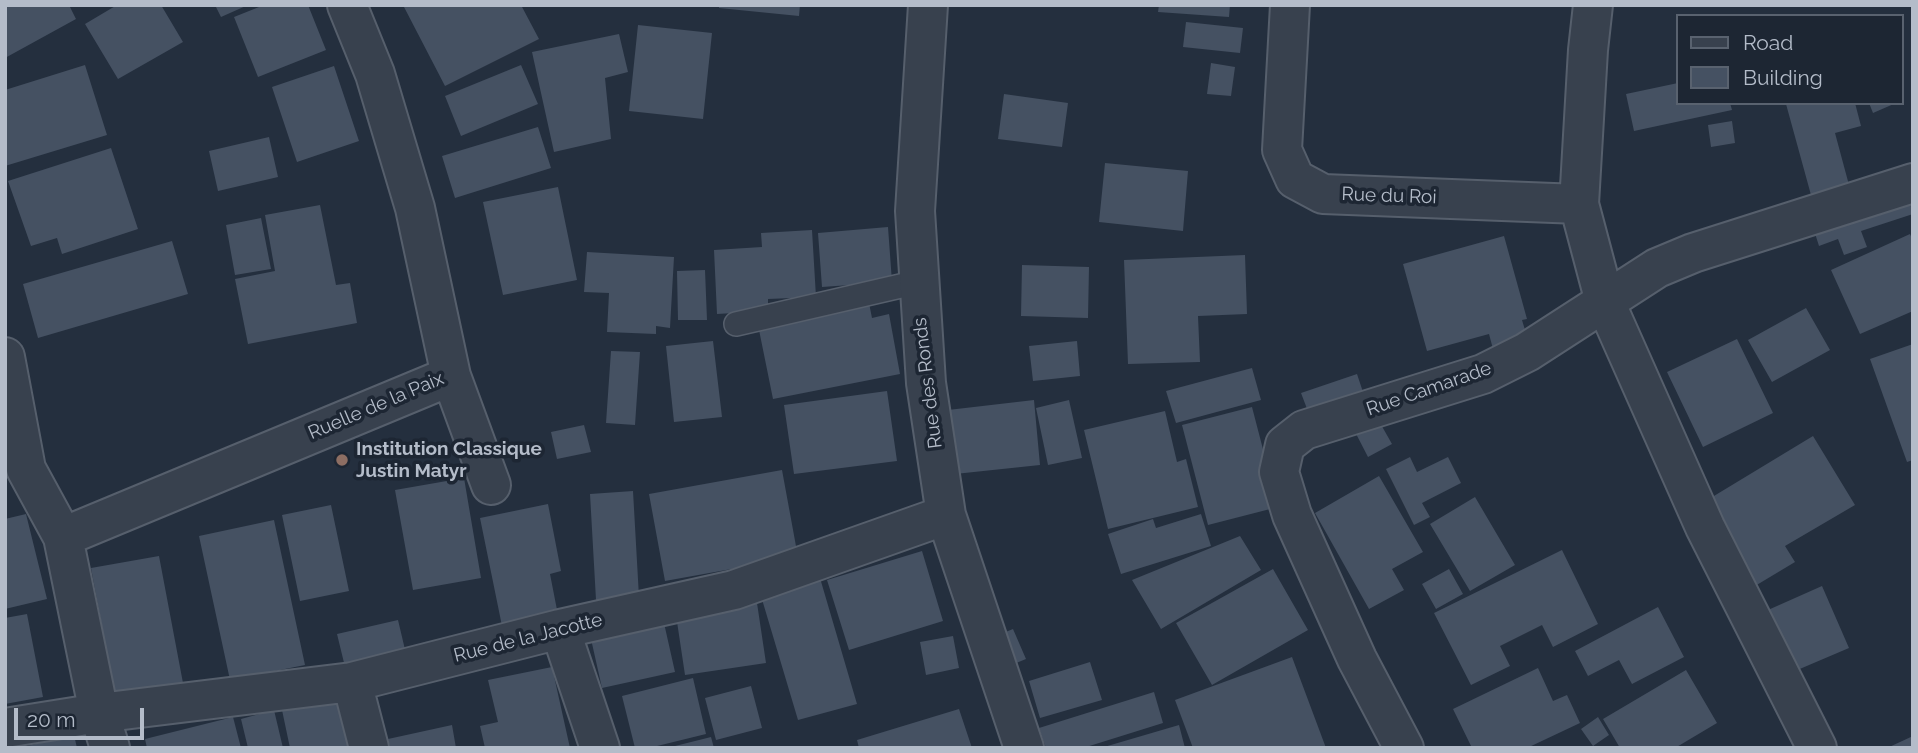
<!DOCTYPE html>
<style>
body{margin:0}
#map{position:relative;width:1918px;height:753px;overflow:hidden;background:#242f3e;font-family:Raleway,sans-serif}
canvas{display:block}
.frame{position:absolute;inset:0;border:7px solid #b4bcc9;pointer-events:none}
.legend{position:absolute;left:1676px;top:14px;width:228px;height:91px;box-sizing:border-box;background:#1d2633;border:2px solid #59626f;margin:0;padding:9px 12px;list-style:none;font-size:21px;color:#b4bcc9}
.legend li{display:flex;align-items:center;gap:14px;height:35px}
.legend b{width:35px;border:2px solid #59626f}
.scale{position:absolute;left:14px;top:708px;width:130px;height:32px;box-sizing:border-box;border:4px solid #b4bcc9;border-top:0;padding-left:9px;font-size:21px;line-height:24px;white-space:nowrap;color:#b4bcc9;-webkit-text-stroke:5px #1d2633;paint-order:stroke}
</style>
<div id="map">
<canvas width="1918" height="753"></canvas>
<div class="frame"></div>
<ul class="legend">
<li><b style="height:9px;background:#38414e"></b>Road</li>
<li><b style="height:19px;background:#455162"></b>Building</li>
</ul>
<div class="scale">20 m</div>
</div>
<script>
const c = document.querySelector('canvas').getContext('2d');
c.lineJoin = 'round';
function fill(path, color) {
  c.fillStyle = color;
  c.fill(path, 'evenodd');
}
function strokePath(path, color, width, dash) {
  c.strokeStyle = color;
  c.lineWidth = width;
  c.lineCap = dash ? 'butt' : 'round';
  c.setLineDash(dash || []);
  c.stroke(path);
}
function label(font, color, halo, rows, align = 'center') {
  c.font = font + ' Raleway,sans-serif';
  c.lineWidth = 7;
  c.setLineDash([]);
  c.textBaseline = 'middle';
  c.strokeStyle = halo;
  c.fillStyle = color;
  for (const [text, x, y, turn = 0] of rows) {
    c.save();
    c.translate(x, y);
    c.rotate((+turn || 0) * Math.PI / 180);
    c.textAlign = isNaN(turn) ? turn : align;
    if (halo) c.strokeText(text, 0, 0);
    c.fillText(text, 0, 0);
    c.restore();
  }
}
const building = new Path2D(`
 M5 5H69L76 19 5 58Z
 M117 5H161L183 42 118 79 85 24Z
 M215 5H248L221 17Z
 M264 5H308L326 50 258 77 234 17Z
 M407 5H521L539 39 445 86 404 7Z
 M719 5H800L799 16 719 8Z
 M1159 5H1230L1229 17 1158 12Z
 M1186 22 1243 28 1240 53 1183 47Z
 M638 25 712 33 703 119 629 111Z
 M619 34 628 72 605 78 611 139 554 152 532 52Z
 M1211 63 1235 67 1231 96 1207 94Z
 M85 65 107 135 5 166V90Z
 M521 65 538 104 461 136 445 96Z
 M334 66 359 141 297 162 272 87Z
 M1678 83V103H1730L1732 110 1634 131 1626 94Z
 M1004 94 1068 103 1062 147 998 139Z
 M1790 103H1855L1861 126 1835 133 1849 185 1811 195 1786 104Z
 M1869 103H1896L1873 113Z
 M1732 121 1735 143 1711 147 1708 125Z
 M538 127 551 168 455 198 442 156Z
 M269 137 278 177 218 191 209 151Z
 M111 148 138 229 62 254 57 238 31 246 8 181Z
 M1105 163 1188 171 1183 231 1099 222Z
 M558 187 577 280 503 295 483 202Z
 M1907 192 1913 214 1861 231 1867 247 1844 255 1838 239 1819 246 1812 224Z
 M320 205 336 285 350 283 357 323 248 344 235 279 275 271 265 215Z
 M261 218 271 269 235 275 226 225Z
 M888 227 892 282 822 287 818 233Z
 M812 230 816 297 768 299V311L717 314 714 250 762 247 761 233Z
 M1910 234 1913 241V311L1860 334 1831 270Z
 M1504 236 1527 319 1522 320 1528 340 1493 349 1489 334 1427 351 1403 264Z
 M172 241 188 294 38 338 23 284Z
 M587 252 674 257 670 328 656 326V334L607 332 609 293 584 292Z
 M1245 255 1247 314 1198 316 1200 362 1128 364 1124 260Z
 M1022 265 1089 267 1088 318 1021 316Z
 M705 270 707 320H678L677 271Z
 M869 303 872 318 889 314 900 374 773 399 758 325Z
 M1806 308 1830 350 1772 382 1748 340Z
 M1737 339 1773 413 1703 447 1667 372Z
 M713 341 722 417 674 422 666 346Z
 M1077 341 1080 376 1033 381 1029 346Z
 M1913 344V460L1907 462 1870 359Z
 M611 351 640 352 635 425 606 423Z
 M1252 368 1261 400 1176 423 1166 391Z
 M1357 374 1364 395 1309 414 1301 393Z
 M887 391 897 461 794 474 784 405Z
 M1034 400 1040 465 955 474 948 410Z
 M1069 400 1082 458 1048 465 1036 408Z
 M1252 407 1278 507 1208 525 1182 425Z
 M1165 411 1177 462 1186 459 1198 507 1108 529 1084 430Z
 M1375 414 1392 444 1368 457 1352 426Z
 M584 425 591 452 557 459 551 432Z
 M1813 436 1855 505 1785 546 1795 562 1755 586 1704 502Z
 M1410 457 1417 472 1448 457 1461 483 1422 503 1430 517 1414 525 1386 469Z
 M782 470 798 557 665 581 649 494Z
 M1379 476 1423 552 1392 569 1404 590 1369 609 1315 513Z
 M464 478 481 578 413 590 395 490Z
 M633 491 639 597 596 600 590 494Z
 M1475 497 1515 565 1470 591 1430 524Z
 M548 504 561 571 550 574 558 615 502 626 480 518Z
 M331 505 349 591 300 601 282 515Z
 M26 514 47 599 5 609V519Z
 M1201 514 1211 546 1121 574 1108 534 1153 519 1156 528Z
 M274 520 305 665 230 680 199 536Z
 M1240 536 1261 570 1161 629 1132 580Z
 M1562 550 1598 624 1553 647 1542 625 1500 646 1510 666 1471 685 1434 613Z
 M922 551 943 621 849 650 827 580Z
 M159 556 183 683 115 695 91 568Z
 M1273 569 1308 630 1212 685 1176 623Z
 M1449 569 1463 594 1436 609 1422 584Z
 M820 578 857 704 798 720 761 596Z
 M1822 586 1849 648 1795 671 1768 610Z
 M757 603 766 663 685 675 676 615Z
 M1658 607 1684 657 1632 684 1619 660 1588 676 1575 651Z
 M27 614 43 697 5 704V618Z
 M398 620 407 658 346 671 337 634Z
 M664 623 675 672 602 688 591 639Z
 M1013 629 1026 659 1004 668 991 638Z
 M953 636 959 668 926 675 920 642Z
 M1292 657 1326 748H1193L1175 700Z
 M1090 662 1102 700 1040 718 1029 681Z
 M552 667 570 748H485L480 726 498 722 488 680Z
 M1538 668 1553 701 1567 695 1580 723 1527 748H1472L1453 709Z
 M1686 670 1717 723 1675 748H1620L1603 719Z
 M693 678 706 734 649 748H635L622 696Z
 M751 686 762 728 716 740 705 698Z
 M1154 692 1163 723 1083 748H1046L1039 728Z
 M340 698 350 748H290L282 710Z
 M959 709 972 748H859L857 740Z
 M274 710 283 748H248L241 719Z
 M233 717 241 748H147L145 739Z
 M1598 717 1609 735 1593 746 1581 729Z
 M452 725 456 748H390L388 739Z
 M1179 725 1185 748H1104V747Z
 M74 735 77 748H23V747Z
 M1913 736V748H1887Z
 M711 737 714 748H671V747Z`);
const lane = new Path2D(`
 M736 324 918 282`);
const street = new Path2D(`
 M928 5 915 211 926 383 946 515 1024 748
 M1290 5 1282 150 1295 179 1323 194 1579 204
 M1593 5 1588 50 1579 204 1605 302 1705 527 1817 748
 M5 357 26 469 63 537 99 713 110 748
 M451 376 491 485
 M63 537 451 376 415 208 375 74 347 5
 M560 629 600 748
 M352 682 369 748
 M5 728 99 713 352 682 560 629 734 590 946 515
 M1404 748 1357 659 1292 515 1279 472 1285 445 1304 430 1483 374 1527 352 1657 268 1693 253 1913 183`);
const markers = [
 [342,460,7,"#8d6e63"]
];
const streetNames = [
 ["Rue du Roi",1389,196,2],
 ["Rue des Ronds",928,383,-97],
 ["Rue Camarade",1429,389,-19],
 ["Ruelle de la Paix",376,406,-23],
 ["Rue de la Jacotte",528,638,-14]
];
const poiNames = [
 ["Institution Classique",356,449],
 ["Justin Matyr",356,471]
];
fill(building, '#455162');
strokePath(lane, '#565f6c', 26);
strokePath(street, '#565f6c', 42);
strokePath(lane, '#38414e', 23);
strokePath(street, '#38414e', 38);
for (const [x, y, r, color] of markers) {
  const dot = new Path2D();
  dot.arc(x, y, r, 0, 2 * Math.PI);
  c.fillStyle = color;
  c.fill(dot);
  strokePath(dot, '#1d2633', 2.5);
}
label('19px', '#b4bcc9', '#1d2633', streetNames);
label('bold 19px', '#b4bcc9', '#1d2633', poiNames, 'left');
</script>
